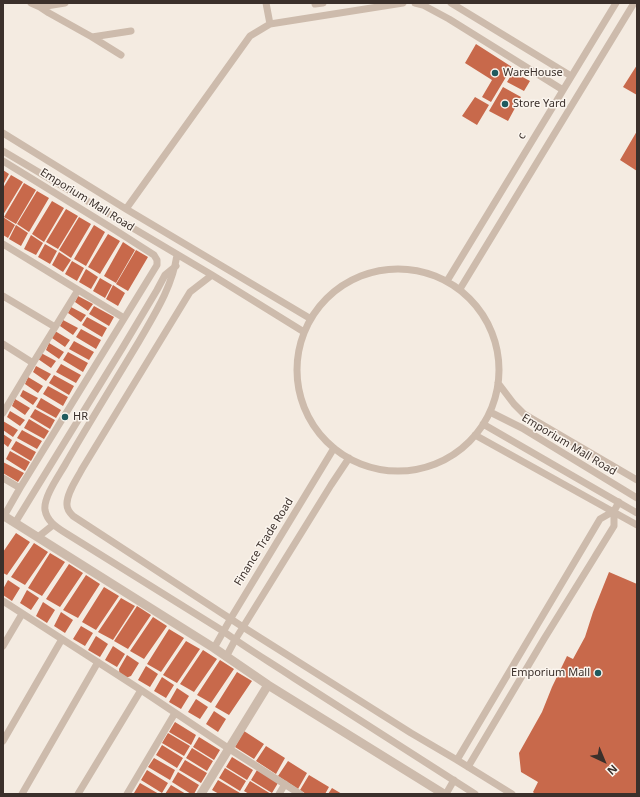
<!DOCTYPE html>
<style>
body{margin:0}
#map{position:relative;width:640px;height:797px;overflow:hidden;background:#f4ebe1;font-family:"Noto Sans",sans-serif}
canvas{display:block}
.frame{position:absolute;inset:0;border:4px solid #3b302b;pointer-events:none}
.north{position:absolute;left:584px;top:741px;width:40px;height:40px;-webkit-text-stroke:3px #fbf5ee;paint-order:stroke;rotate:136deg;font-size:11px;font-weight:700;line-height:16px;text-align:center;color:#3b302b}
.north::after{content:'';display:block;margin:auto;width:14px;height:18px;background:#3b302b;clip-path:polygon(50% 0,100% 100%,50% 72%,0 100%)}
</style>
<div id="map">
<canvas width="640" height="797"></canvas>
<div class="frame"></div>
<div class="north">N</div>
</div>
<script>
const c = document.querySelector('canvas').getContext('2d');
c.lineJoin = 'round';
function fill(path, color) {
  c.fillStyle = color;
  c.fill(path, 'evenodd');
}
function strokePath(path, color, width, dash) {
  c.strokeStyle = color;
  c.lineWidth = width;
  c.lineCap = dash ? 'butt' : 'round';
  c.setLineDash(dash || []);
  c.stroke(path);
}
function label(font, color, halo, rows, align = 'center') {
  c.font = font + ' "Noto Sans",sans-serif';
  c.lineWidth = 3;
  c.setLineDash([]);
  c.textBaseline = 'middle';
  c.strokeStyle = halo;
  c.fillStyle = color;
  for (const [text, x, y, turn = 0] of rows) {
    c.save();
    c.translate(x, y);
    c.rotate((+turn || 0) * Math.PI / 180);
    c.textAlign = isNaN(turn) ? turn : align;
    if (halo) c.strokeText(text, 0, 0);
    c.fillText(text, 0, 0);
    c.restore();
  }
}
const building = new Path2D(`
 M476 44 512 67 491 102 482 97 492 80 465 63Z
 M637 65V95L623 87Z
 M513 72 530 81 524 91 507 82Z
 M503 87 521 97 508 121 489 111Z
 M475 97 489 105 477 125 462 116Z
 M637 131V171L620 160Z
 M3 170 9 174 3 185Z
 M11 175 23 182 3 215V188Z
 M24 183 36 190 16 224 4 217Z
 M37 191 49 198 29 232 17 224Z
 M52 201 64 208 44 242 32 234Z
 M66 209 78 216 58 249 46 242Z
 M3 217 15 225 8 238 3 235Z
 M79 217 91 224 71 258 59 250Z
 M16 225 28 233 21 246 9 239Z
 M94 225 105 232 86 266 74 259Z
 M108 234 120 241 100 274 88 267Z
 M31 235 43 243 36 255 24 249Z
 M123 242 135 250 116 283 104 276Z
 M45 244 57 251 50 264 38 257Z
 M136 250 148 257 128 291 116 284Z
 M59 252 71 260 63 272 52 265Z
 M72 261 84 268 77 281 65 274Z
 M86 269 98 277 91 289 79 282Z
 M100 278 112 285 105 298 93 291Z
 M113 285 125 293 118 306 106 299Z
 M78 296 93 304 88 311 75 302Z
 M94 306 114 317 109 326 89 314Z
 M71 307 86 315 81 322 68 313Z
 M87 317 107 328 102 337 82 325Z
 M63 320 78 328 73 335 60 326Z
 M81 329 101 340 96 349 76 337Z
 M55 331 70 340 65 347 52 338Z
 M74 341 94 352 89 360 69 349Z
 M49 343 64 352 59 359 46 350Z
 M68 352 88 363 83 372 63 360Z
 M41 353 56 361 51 368 38 359Z
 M61 364 81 375 76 383 56 372Z
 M36 366 51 374 46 381 33 372Z
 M54 375 74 386 69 395 49 383Z
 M28 377 43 386 38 393 25 384Z
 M48 386 68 397 63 406 43 394Z
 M23 390 38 398 33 405 20 396Z
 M41 398 61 410 56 418 36 407Z
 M15 399 30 408 25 415 12 406Z
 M35 409 55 420 50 429 30 417Z
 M10 411 25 420 20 426 7 417Z
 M29 419 49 431 44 439 24 428Z
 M3 421 18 430 13 437 3 430Z
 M22 430 42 441 37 449 17 438Z
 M3 434 12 440 8 447 3 443Z
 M16 441 36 452 31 461 11 449Z
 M10 451 30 462 25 471 6 459Z
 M3 462 24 473 18 482 3 473Z
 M16 533 30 542 7 575 3 573V552Z
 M34 543 48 552 25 585 11 577Z
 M50 553 65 562 42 596 28 588Z
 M69 564 83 573 60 607 46 599Z
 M609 572 637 584V794H535L533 792 538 782 521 772 519 753 542 712 552 687 567 656 573 659 585 637 593 612Z
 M86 575 100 584 78 618 63 610Z
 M8 580 20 588 12 601 3 595V589Z
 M104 587 119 596 96 630 82 622Z
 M27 590 39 598 31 610 20 603Z
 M121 598 135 606 113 640 98 632Z
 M43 602 55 610 47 623 36 616Z
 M137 606 151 615 128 649 114 641Z
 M61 612 73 620 65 633 54 626Z
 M153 617 167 626 144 659 130 651Z
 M81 626 93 633 85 646 73 639Z
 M169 629 184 638 161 672 147 664Z
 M96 636 108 644 100 657 88 650Z
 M186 641 200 649 177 683 163 675Z
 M113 646 125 654 117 667 105 660Z
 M203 650 217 659 194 692 180 684Z
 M127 655 139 663 131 676 120 680 119 669Z
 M220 660 234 669 211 703 197 695Z
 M146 666 158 674 150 687 138 680Z
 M237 672 252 681 229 715 215 707Z
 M162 677 174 685 166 698 154 691Z
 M177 688 189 696 181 709 169 702Z
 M196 699 208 707 200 719 188 712Z
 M214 711 226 719 218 732 206 724Z
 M175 722 196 735 191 745 169 732Z
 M244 731 264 744 254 759 235 747Z
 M168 733 190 746 184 756 162 743Z
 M199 737 220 750 214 760 193 747Z
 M162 745 183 758 177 768 156 755Z
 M266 746 285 758 276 774 256 761Z
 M192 748 213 761 207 771 186 758Z
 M232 757 253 770 247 780 226 767Z
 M154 758 175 770 170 780 148 767Z
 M185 760 207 773 201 783 179 770Z
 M288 761 307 773 298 789 278 776Z
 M225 768 246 781 240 791 219 778Z
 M147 770 168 783 162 793 141 780Z
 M257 770 278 783 272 793 251 780Z
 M178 772 199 785 194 794H191L172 782Z
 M309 775 329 787 325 794H306L300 790Z
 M218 780 240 793 239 794H219L212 790Z
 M250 781 271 794H249L244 791Z
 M140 783 159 794H136L134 793Z
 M171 785 186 794H165Z
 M332 788 342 794H328Z`);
const minor = new Path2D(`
 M31 3 40 7 49 13 92 37 131 31
 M266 3 270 24
 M415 3 423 5 449 19 563 90
 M451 3 571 76
 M315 4 323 3
 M40 7 65 3
 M92 37 121 55
 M3 133 126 209 311 319
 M3 151 212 275 304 332
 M3 161 115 230 154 255 157 260V265L20 488 4 516
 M126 209 250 36 270 24 403 3
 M3 244 124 318
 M177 255C172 288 154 315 138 343 114 383 89 423 66 463 60 474 43 497 45 510 47 521 56 527 64 532L223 631C246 648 270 662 294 678 354 717 415 755 475 794
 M297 370a101 101 0 1 1 202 0a101 101 0 1 1-202 0Z
 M212 275 190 292 82 469C77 479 66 494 67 505 67 510 70 513 73 516L243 627 411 733 457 760 512 794
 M447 281 616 3
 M460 289 634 3
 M3 296 55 327
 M3 344 33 363
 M498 383 514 404 524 414 637 480
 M490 412 522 428 637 498
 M3 413 33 363 78 290
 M483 424 637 513
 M475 435 637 525
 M3 478 20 488
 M15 523 123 347 157 290 165 275 176 266
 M38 537 53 525
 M3 601 141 690 228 748 300 794
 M3 646 22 614
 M214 648 231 618 334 448
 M226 657 235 640 331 485 349 458
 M3 741 62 639
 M457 760 600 519 614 511
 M468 767 544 639 614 526V511L619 502
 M22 794 98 662
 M78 794 141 690
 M127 794 175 713
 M279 794 285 784
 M446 794 454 780`);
const tertiary = new Path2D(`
 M3 517 4 516 214 648 268 685 444 794
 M201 794 268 685`);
const markers = [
 [495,73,4,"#1f5a5e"],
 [505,104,4,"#1f5a5e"],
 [65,417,4,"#1f5a5e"],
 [598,673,4,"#1f5a5e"]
];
const poiNames = [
 ["WareHouse",503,73],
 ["Store Yard",513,104],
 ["HR",73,417],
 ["Emporium Mall",590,673,"right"]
];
const streetNames = [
 ["c",522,136,-59],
 ["Emporium Mall Road",87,200,32],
 ["Emporium Mall Road",569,445,31],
 ["Finance Trade Road",264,542,-58]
];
fill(building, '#c8694b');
strokePath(minor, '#cdbbac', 7);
strokePath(tertiary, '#cdbbac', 9);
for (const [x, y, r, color] of markers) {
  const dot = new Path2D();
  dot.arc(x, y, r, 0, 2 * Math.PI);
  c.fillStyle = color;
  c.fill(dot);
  strokePath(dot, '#fbf5ee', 1.5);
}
label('11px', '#3b302b', '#fbf5ee', poiNames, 'left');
label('11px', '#3b302b', '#fbf5ee', streetNames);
</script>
